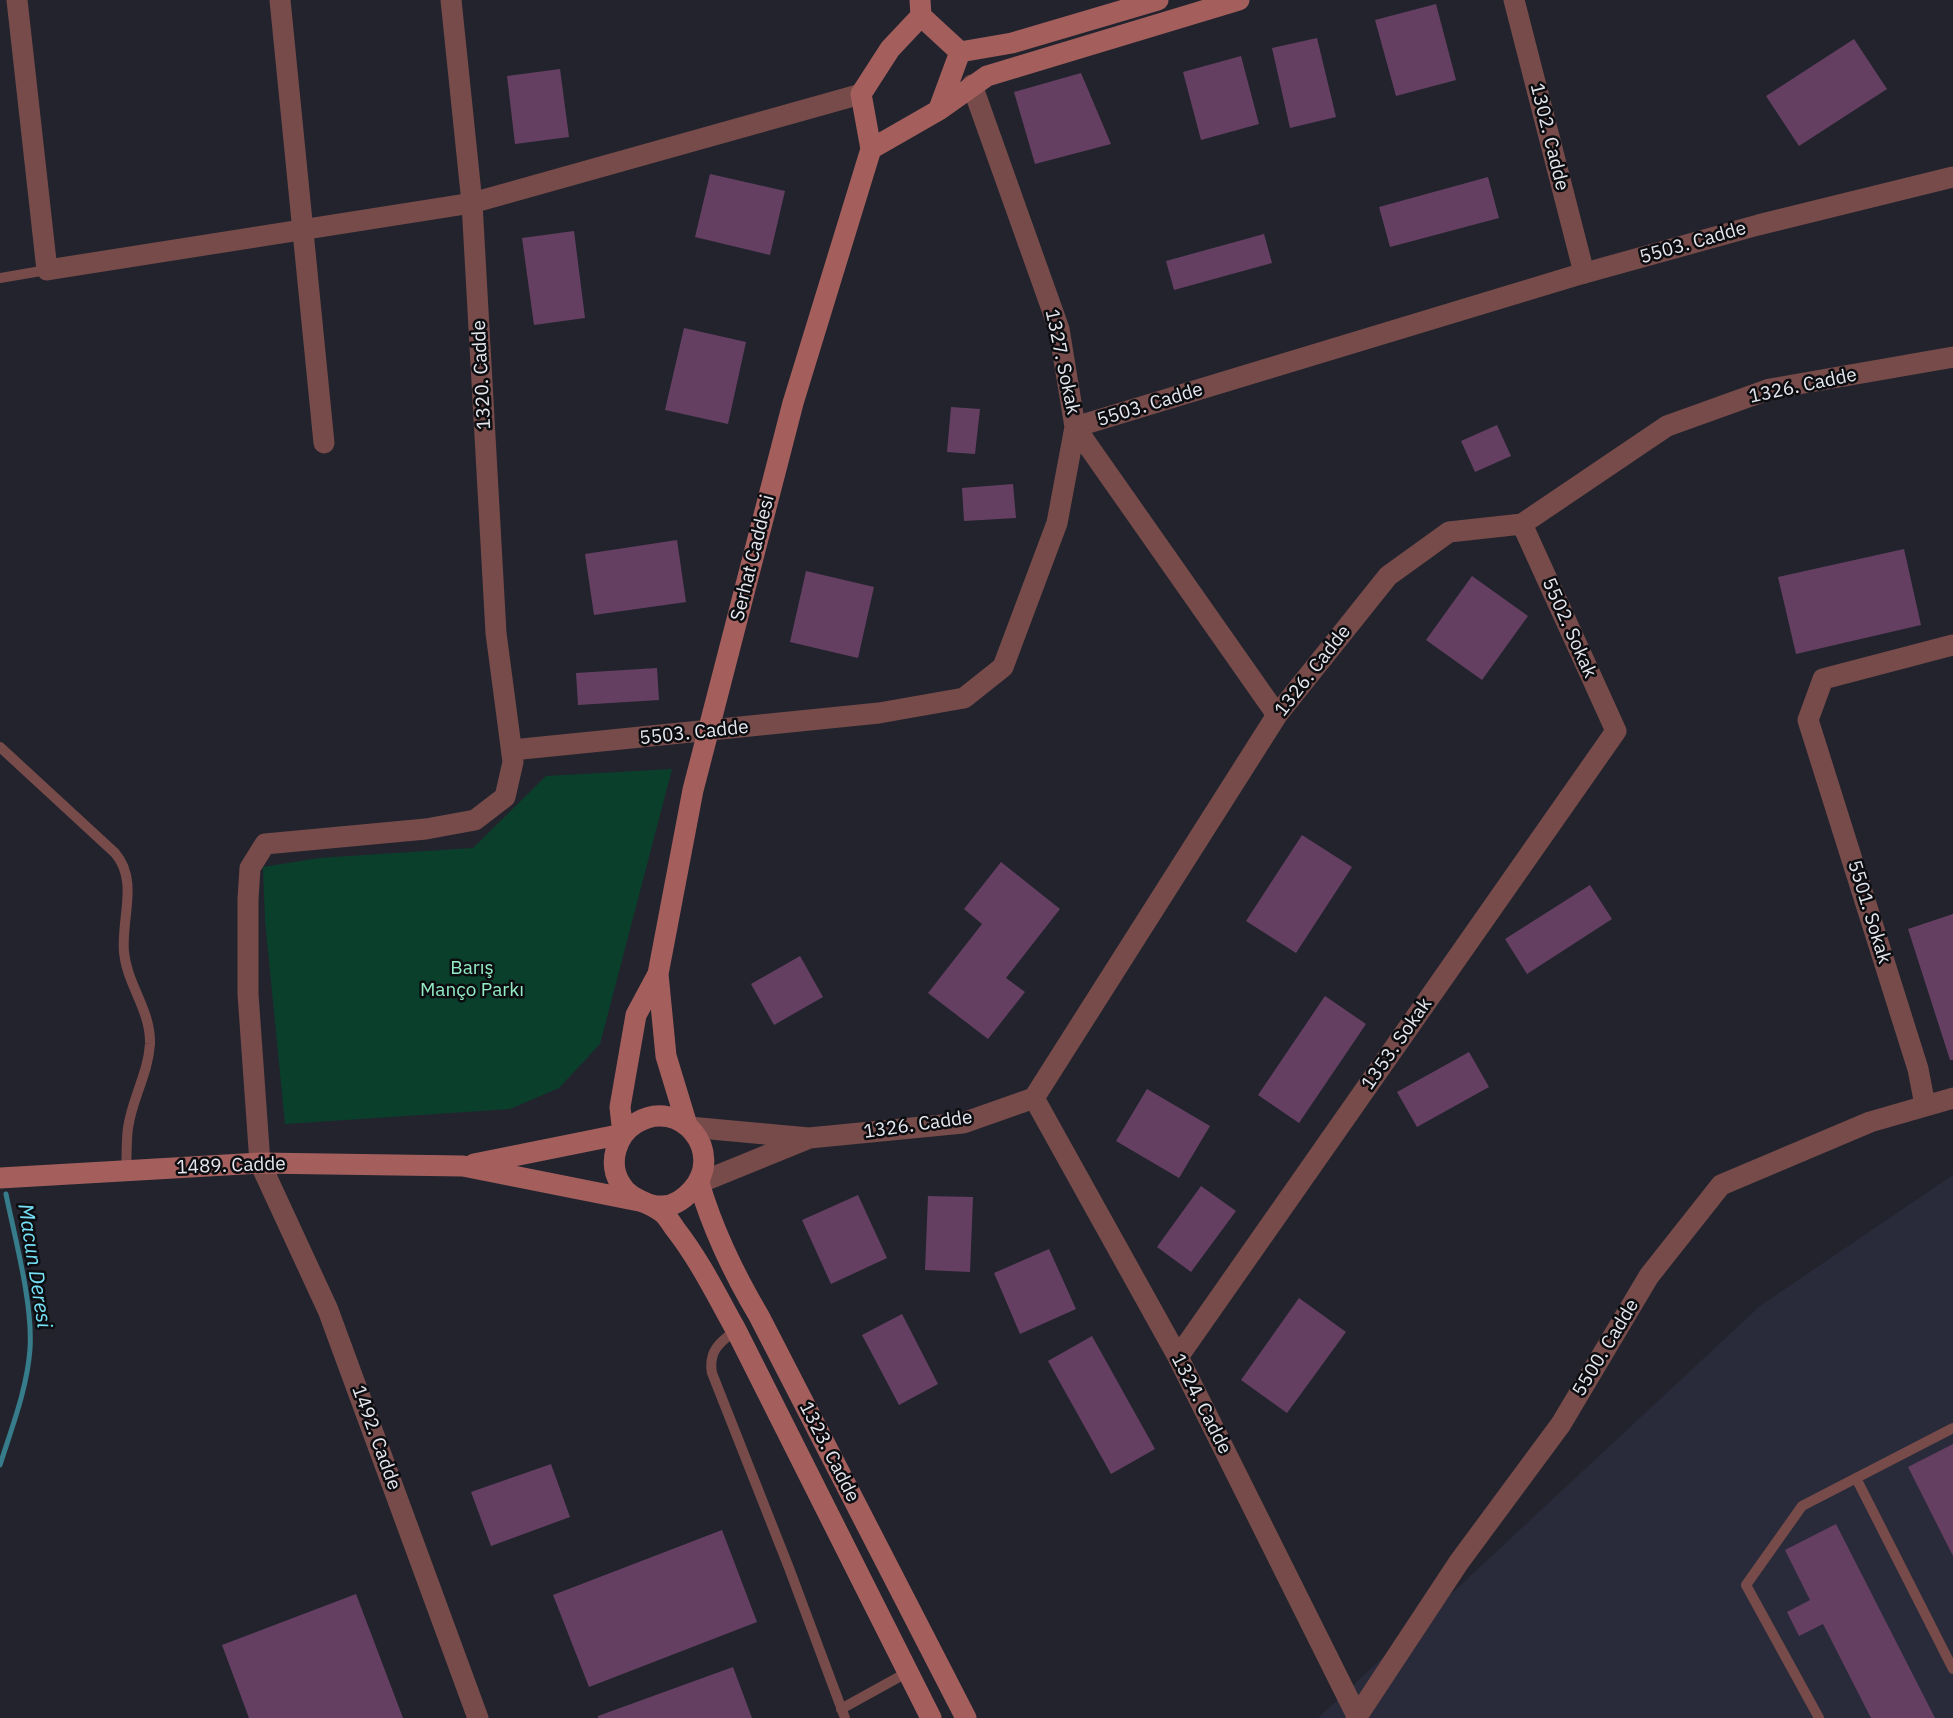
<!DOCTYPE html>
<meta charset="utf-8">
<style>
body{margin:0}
canvas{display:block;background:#22232d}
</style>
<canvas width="1953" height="1718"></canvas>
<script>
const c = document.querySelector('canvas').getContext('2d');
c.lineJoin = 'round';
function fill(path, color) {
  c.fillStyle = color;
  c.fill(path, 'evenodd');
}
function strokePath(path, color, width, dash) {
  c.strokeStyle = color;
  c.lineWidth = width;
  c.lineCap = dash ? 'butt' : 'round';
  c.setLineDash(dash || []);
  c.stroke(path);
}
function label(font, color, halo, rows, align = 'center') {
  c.font = font + ' "IBM Plex Sans",sans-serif';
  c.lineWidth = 5;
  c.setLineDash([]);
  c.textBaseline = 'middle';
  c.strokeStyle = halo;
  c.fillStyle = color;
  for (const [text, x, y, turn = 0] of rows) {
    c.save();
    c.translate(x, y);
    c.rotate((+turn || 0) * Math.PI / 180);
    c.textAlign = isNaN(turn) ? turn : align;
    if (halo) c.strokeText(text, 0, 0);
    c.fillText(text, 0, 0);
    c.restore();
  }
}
const built = new Path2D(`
 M1953 1175V1718H1318L1760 1306Z`);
const green = new Path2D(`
 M672 769 600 1044 559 1088 510 1109 285 1124 265 920 263 867 319 858 473 848 546 776Z`);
const stream = new Path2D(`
 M0 1465C12 1427 27 1389 30 1349 33 1304 15 1239 6 1194`);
const building = new Path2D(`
 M1436 4 1456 80 1396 96 1375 20Z
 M1317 38 1336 117 1290 128 1272 48Z
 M1854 39 1887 89 1799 146 1766 96Z
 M1241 56 1259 124 1201 140 1183 72Z
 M560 69 569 137 515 144 507 76Z
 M1081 73 1111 144 1035 164 1014 92Z
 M710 174 785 191 770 255 695 237Z
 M1488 177 1499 218 1390 247 1379 207Z
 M574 231 585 318 534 325 522 238Z
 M1264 234 1272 263 1174 290 1166 261Z
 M684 328 746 342 728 424 665 410Z
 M951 407 980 409 975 454 947 452Z
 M1497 425 1511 456 1475 472 1461 441Z
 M1013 484 1016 518 964 521 962 488Z
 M677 540 686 602 594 615 585 554Z
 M1904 549 1921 625 1796 654 1778 577Z
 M806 571 874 587 858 658 790 642Z
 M1472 576 1528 616 1482 680 1426 640Z
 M657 668 659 700 578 705 576 673Z
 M1302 835 1352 867 1296 953 1246 921Z
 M1001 862 1060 909 1006 978 1025 992 988 1039 928 993 982 924 964 909Z
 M1590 885 1612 919 1527 974 1505 939Z
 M1953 914V1060H1950L1908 929Z
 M800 956 823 997 774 1025 751 984Z
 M1325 996 1366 1024 1299 1123 1258 1095Z
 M1469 1052 1489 1087 1417 1127 1397 1092Z
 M1147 1089 1210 1126 1179 1178 1116 1141Z
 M1201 1186 1236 1211 1191 1272 1157 1247Z
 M858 1195 887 1258 831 1284 802 1220Z
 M928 1196 973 1197 970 1272 925 1270Z
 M1049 1249 1076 1309 1020 1334 994 1273Z
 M1299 1298 1346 1332 1287 1413 1241 1380Z
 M902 1314 938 1384 899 1405 862 1335Z
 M1092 1336 1155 1449 1111 1474 1048 1361Z
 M1953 1444V1556L1908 1467Z
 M551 1464 570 1517 491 1546 471 1492Z
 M1836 1524 1935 1718H1871L1823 1624 1799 1636 1787 1612 1810 1600 1785 1550Z
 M722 1530 757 1622 589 1687 553 1595Z
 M356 1594 403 1718H249L222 1645Z
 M733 1667 752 1718H598V1716Z`);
const service = new Path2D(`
 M0 278 47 270
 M0 747 115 853C139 881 121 918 124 952 127 985 151 1010 150 1044 148 1074 132 1099 128 1128 126 1142 127 1157 126 1171
 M736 1330C720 1342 708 1351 712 1373L789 1568 845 1718
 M1856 1478 1953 1669
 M841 1709 908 1672
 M1819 1718 1746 1585 1802 1506 1953 1428`);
const minor = new Path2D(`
 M17 0 47 270 472 203
 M280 0 324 443
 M972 85 1059 329 1075 427 1277 715
 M1075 427 1574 276 1758 225 1953 177
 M512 750 879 713 964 698 1003 667 1057 523 1075 427
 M1034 1098 1178 1357 1357 1716
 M1925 1105 1918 1069 1808 720 1823 679 1953 645
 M689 1127 809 1138 963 1123 1034 1098 1277 715 1388 576 1449 532 1522 524 1667 426 1770 389 1953 357
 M699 1183 807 1139
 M1178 1357 1616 731 1522 524
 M1356 1718 1459 1562 1561 1424 1649 1276 1721 1185 1870 1122 1953 1098`);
const tertiary = new Path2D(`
 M451 0 472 203 496 633 513 762 505 797 475 820 426 829 265 844 250 868 248 899V994L260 1163 328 1310 478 1718
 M1514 0 1584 273
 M472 203 861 94`);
const secondary = new Path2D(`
 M920 0 921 16 960 52
 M960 52 1012 43 1158 0
 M939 109 960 52
 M871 149 939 110 987 76 1239 0
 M687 1125 666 1056 658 974 693 790 793 403 871 149 861 94 890 49 921 16
 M623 1134 620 1107 636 1015 658 974
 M474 1164 623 1134
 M0 1178 260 1163 463 1166 639 1201C646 1203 653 1206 660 1206 673 1207 684 1199 692 1190 726 1152 680 1096 636 1123 616 1135 608 1163 620 1183 630 1201 649 1201 663 1213 668 1217 672 1225 676 1230 700 1261 717 1296 736 1330L931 1718
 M699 1183C713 1230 734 1274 759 1316L966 1718`);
const streetNames = [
 ["1302. Cadde",1549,137,76],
 ["5503. Cadde",1693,243,-16],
 ["1327. Sokak",1062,362,78],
 ["1320. Cadde",482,375,-93],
 ["1326. Cadde",1803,386,-12],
 ["5503. Cadde",1150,405,-17],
 ["Serhat Caddesi",753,558,-76],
 ["5502. Sokak",1569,628,66],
 ["1326. Cadde",1313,671,-52],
 ["5503. Cadde",694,733,-6],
 ["5501. Sokak",1869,912,73],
 ["1353. Sokak",1397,1044,-55],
 ["1326. Cadde",918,1125,-8],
 ["1489. Cadde",231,1166,-2],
 ["5500. Cadde",1606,1348,-59],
 ["1324. Cadde",1201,1404,63],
 ["1492. Cadde",376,1438,70],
 ["1323. Cadde",829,1452,63]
];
const parkNames = [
 ["Barış",472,969],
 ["Manço Parkı",472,991]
];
const waterNames = [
 ["Macun Deresi",34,1266,81]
];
fill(built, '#292b3a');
fill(green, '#0a3f2c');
strokePath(stream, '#367c8a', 5);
fill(building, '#643f61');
strokePath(service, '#764b49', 10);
strokePath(minor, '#764b49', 21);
strokePath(tertiary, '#764b49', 21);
strokePath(secondary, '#a45f5d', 21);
label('19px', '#e6e7ee', '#0c0d11', streetNames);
label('19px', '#93ecc4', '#0c0d11', parkNames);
label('italic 21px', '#75e0f6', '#0c0d11', waterNames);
</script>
